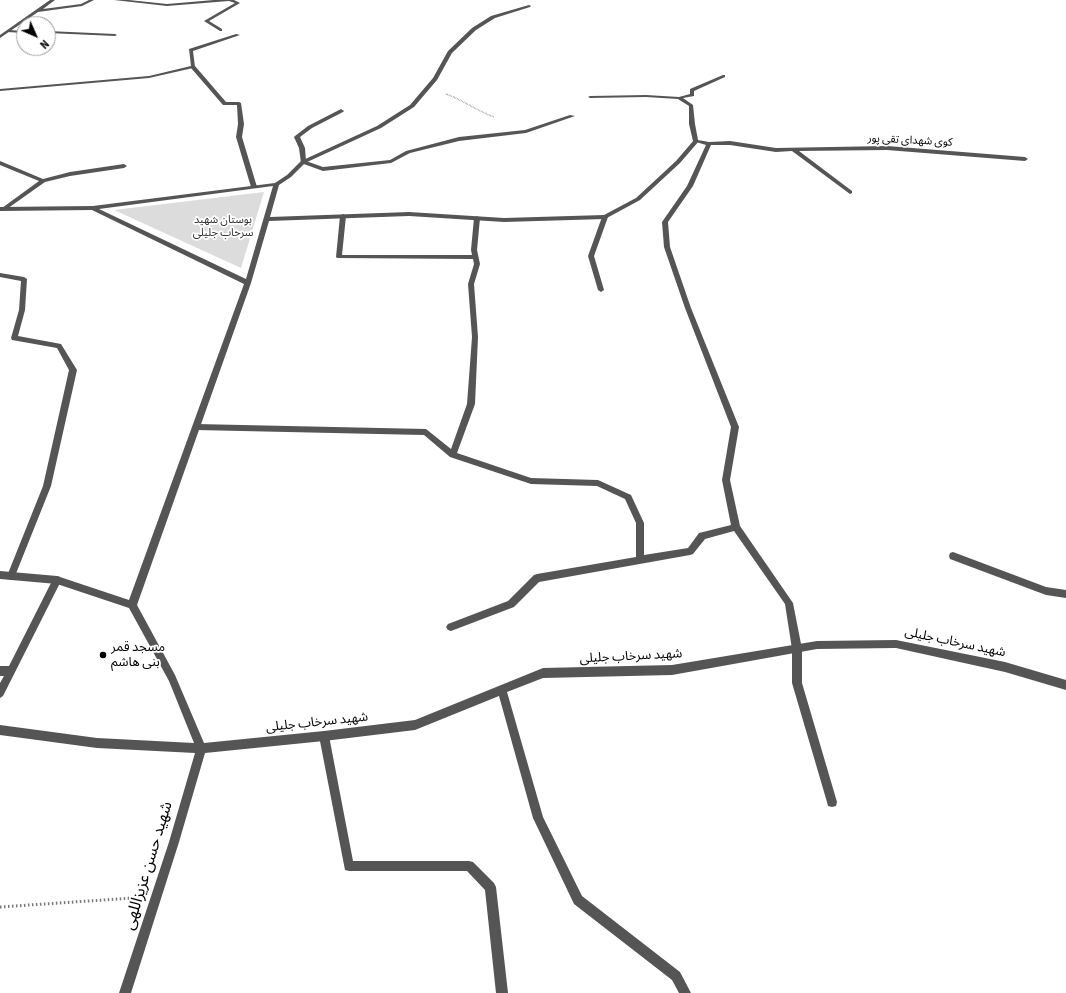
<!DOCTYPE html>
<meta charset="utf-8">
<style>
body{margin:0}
#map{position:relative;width:1066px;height:993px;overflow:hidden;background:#fff;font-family:"Source Sans 3",sans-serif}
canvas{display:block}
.north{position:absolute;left:16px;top:16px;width:40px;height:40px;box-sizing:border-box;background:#fff;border:1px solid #999;border-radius:50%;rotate:135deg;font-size:11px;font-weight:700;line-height:16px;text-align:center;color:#000}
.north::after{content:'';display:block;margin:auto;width:14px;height:18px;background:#000;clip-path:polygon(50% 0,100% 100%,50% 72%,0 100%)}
</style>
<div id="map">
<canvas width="1066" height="993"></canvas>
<div class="north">N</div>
</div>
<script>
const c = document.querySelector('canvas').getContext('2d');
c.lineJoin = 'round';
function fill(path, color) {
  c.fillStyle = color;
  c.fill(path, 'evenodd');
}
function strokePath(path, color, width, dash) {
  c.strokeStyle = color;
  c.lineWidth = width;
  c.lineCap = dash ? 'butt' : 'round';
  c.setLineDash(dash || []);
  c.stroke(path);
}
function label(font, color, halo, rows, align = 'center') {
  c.font = font + ' "Source Sans 3","Noto Sans Arabic",sans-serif';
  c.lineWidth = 3.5;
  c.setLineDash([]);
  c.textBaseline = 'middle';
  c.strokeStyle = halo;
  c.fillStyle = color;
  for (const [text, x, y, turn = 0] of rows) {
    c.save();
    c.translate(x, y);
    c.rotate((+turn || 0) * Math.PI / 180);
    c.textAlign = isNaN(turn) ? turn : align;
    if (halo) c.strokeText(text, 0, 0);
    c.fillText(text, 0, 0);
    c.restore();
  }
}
const green = new Path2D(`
 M264 192 241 268 114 210Z`);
const pathFar1 = new Path2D(`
 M446 94C463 100 477 111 494 117`);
const path = new Path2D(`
 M0 907 133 898`);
const service = new Path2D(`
 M114 0H129L167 4 214 0H234L240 3 209 21 222 29V31H220L204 21 235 3 229 1 167 6Z
 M9 30 24 31V33L7 32V31Z
 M48 31 115 34 117 35 115 36 48 33Z
 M191 66H195L226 102H239L241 103 244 124 242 137 257 187 256 188 251 187 236 137 238 124 237 105H223L191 68Z
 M723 75H725V77L694 91V96L683 98 693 105 695 124 698 140 709 142 730 141 776 148 887 146 1025 157 1028 159 1025 161 887 150 799 151 852 191V193L850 194 792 151 776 152 730 145H711L693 186 668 222 670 247 691 308 739 427 730 480 740 526 793 603 802 649V683L837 802 836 806 832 807 828 806 827 802 792 683V649L785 604 734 531 705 539 693 554 690 555 539 582 514 607 451 631 448 630 446 627 448 624 508 601 534 575 537 574 636 557V523L625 499 597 486 531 484 450 457 424 435 196 430 192 427 196 424 426 429 451 449 467 404 472 337 468 284 474 264 473 259 337 258 336 257 340 216 343 214 346 216 342 255H472L471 250 474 218 477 216 480 218 477 250 480 264 474 284 478 337 475 404 457 453 531 478 598 480 631 495 644 523V555L688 548 699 533 731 525 722 480 731 427 685 308 664 247 662 222 687 186 706 145 693 141 689 124V106L678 99 646 97 590 98 588 97 590 96 646 95 679 97 690 94V89Z
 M341 109 344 111 343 112 312 128 300 137 305 148 306 161 323 167 390 160 406 151 459 137 525 130 570 115 575 116 526 133 459 141 410 153 391 163 323 171 301 163 299 148 294 137 295 136 308 126Z
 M0 161 43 179 70 172 124 164 127 166 124 168 70 176 45 182 4 211 2 210V208L39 181 0 165Z
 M605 215 608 217 594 256 604 290 601 292 598 290 588 256 602 217Z
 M0 273 24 277 27 279 25 310 18 336 61 344 77 370 51 486 15 576 14 579 11 580 8 579 7 576 43 486 69 370 57 348 12 340 11 338 19 310 21 281 0 277Z
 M953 552 1046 587 1066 590V598L1046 595 950 559 949 556 950 553Z
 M57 576 60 577 61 580 60 583 3 696 0 698V683L4 676H0V666H9L54 577Z
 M324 731 327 733 329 736 353 861H469L473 862 494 883 496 887 508 993H496L485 890 467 871H349L345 870 319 736 321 733Z`);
const minor = new Path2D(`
 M50 0H55L43 9 81 4 89 0H94L82 6 38 12 0 38V35Z
 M529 5 531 6 530 7 495 18 476 30 452 53 437 80 414 107 381 128 305 163 291 177 279 185 270 217 409 212 504 218 604 215 636 198 676 161 694 140 699 141 680 163 640 200 605 219 504 222 409 216 269 221 251 283 137 605 175 675 204 743 324 731 415 720 543 668 672 665 817 641 896 640 1005 662 1066 680V690L1005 672 896 648 817 649 672 675 543 678 507 692 543 817 582 896 680 972 691 993H679L672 980 574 904 533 818 499 696 415 730 324 741 205 753 179 842 131 993H119L169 842 195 753 97 748 0 735V725L97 738 194 743 169 681 129 608 57 584 0 579V571L57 576 129 600 244 284 92 210 0 211V207L93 206 275 183 287 175 301 161 377 126 410 105 433 78 448 51 472 28 491 16ZM273 186 246 279 99 209Z
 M236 34 240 35 193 51 195 67 193 68 149 78 0 91V89L149 76 191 66 189 49Z`);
const markers = [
 [103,655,4,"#000"]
];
const farStreetnames = [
 ["کوی شهدای تقی پور",910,141,3]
];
const farParknames = [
 ["بوستان شهید",223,221],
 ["سرخاب جلیلی",223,234]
];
const streetNames = [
 ["شهید سرخاب جلیلی",955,643,12],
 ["شهید سرخاب جلیلی",631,657,-3],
 ["شهید سرخاب جلیلی",317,723,-6]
];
const poiNames = [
 ["مسجد قمر",111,648],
 ["بنی هاشم",111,663]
];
const nearStreetnames = [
 ["شهید حسن عزیزاللهی",149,866,-73]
];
fill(green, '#dcdcdc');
strokePath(pathFar1, '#777', 1.5, [0.5, 1]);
strokePath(path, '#777', 3, [1.5, 2.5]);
fill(service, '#555');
fill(minor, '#555');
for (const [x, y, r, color] of markers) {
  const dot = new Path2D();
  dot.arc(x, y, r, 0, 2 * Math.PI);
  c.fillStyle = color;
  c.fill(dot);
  strokePath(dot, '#fff', 1.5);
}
label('11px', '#000', '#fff', farStreetnames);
label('11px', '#333', '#fff', farParknames);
label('13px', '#000', '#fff', streetNames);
label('13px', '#000', '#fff', poiNames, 'left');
label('16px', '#000', '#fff', nearStreetnames);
</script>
